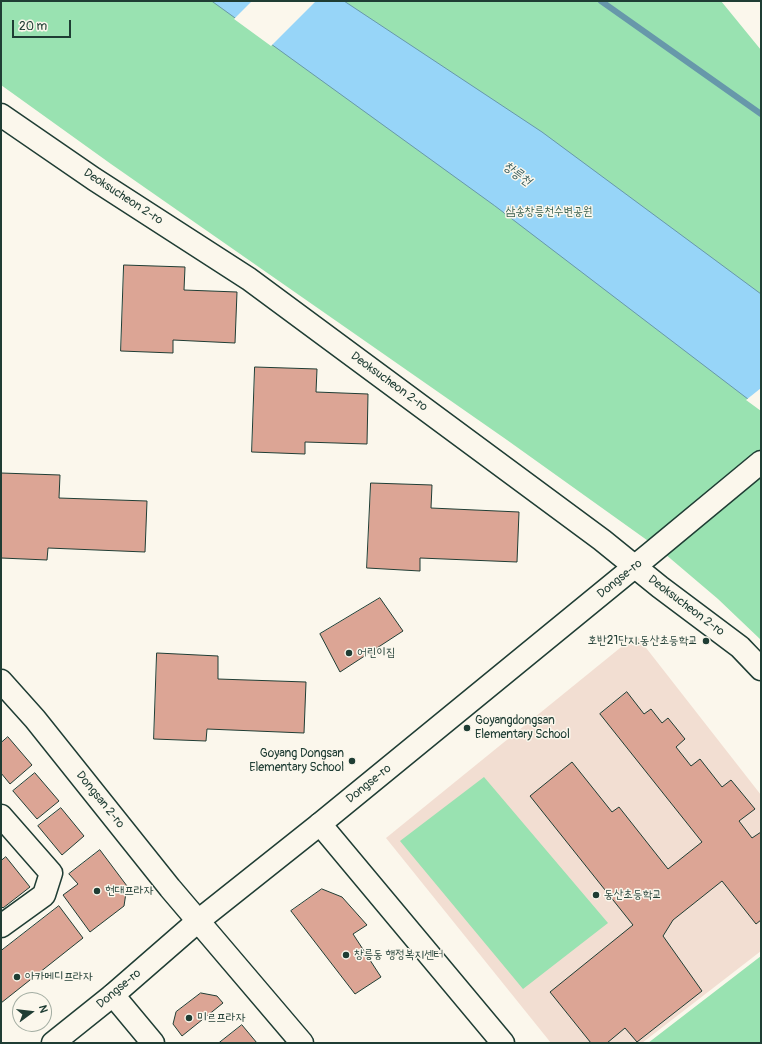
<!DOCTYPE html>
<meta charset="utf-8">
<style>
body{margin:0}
#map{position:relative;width:762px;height:1044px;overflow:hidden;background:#fbf7ec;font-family:Pangolin,sans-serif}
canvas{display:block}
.frame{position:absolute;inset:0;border:2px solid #1f3d34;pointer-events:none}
.north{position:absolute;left:12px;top:992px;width:40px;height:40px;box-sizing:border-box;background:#fbf7ec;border:1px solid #a3ada2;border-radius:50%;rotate:75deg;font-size:11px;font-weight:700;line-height:16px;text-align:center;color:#1f3d34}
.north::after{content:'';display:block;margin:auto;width:14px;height:18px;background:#1f3d34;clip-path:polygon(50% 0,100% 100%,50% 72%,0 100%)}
.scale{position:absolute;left:12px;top:20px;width:59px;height:18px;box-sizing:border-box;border:2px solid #1f3d34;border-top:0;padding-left:5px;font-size:12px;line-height:14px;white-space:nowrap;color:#1f3d34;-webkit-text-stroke:3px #fbf7ec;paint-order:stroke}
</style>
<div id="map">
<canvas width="762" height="1044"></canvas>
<div class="frame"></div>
<div class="north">N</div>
<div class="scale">20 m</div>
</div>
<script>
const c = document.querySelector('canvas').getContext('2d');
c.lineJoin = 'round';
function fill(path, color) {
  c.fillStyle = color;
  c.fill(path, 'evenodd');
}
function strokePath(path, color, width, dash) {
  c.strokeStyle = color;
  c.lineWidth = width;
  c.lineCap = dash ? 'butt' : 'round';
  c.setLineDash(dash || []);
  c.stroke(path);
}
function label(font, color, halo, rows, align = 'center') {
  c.font = font + ' Pangolin,"Poor Story",sans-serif';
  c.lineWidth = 3;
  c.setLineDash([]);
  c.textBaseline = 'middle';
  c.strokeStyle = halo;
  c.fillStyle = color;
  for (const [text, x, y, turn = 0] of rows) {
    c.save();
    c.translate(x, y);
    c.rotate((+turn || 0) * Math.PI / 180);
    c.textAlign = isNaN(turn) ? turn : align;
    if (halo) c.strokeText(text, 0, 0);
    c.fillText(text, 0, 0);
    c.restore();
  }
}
const built = new Path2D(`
 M636 635 761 795V951L642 1043H551L386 838Z`);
const green = new Path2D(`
 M1 1H721L761 50V640L718 599 658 548 507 440 111 164 1 85Z
 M484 777 608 923 523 989 400 841Z
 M761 956V1043H648Z`);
const water = new Path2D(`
 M212 1H344L542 132 761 294V409L495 206Z`);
const pier = new Path2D(`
 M252 1H316L271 46 234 19Z
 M761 388V411L746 400Z`);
const stream = new Path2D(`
 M601 1 761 114`);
const building = new Path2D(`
 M124 265 185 267 184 290 237 292 235 343 173 340V353L121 351Z
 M255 367 317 369 316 392 368 394 367 444 305 442V454L252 452Z
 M1 473 60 475 59 498 147 501 145 552 48 548 47 560 1 558Z
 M371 483 432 485 431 508 519 512 517 562 420 558V571L367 568Z
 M380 598 403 631 340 672 320 634Z
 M157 653 218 656V679L306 682 304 733 207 729 206 741 154 739Z
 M627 692 644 714 651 709 662 723 668 718 685 739 676 747 691 766 700 759 722 787 731 780 755 809 739 821 752 838 761 832V920L756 924 722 881 673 920 663 936 702 991 637 1042 625 1028 607 1043H591L550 992 633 925 530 796 572 762 612 812 619 807 668 869 702 842 600 714Z
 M8 737 32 765 10 784 1 773V743Z
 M35 773 59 801 37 819 13 791Z
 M61 808 84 836 62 855 38 826Z
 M100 850 127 886 124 906 90 932 63 895 78 884 69 874Z
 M6 857 30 887 3 908 1 906V861Z
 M322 889 342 897 367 925 353 934 381 977 355 994 291 911Z
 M59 906 83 938 1 1003V951Z
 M201 993 217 996 223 1003 182 1036 173 1024 176 1012Z
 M242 1025 257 1043H219Z`);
const minor = new Path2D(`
 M1 115 94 179 249 279 602 540 660 587 740 647 761 669
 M1 681 35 719 170 888 302 1043
 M1 816 51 873 44 895 1 926
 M320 824 503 1043
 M113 995 153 1043`);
const major = new Path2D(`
 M53 1043 113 995 198 921 320 824 650 554 761 462`);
const markers = [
 [706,641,4,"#1f3d34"],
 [349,653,4,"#1f3d34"],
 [467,728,4,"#1f3d34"],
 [352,761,4,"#1f3d34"],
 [97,891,4,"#1f3d34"],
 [596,895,4,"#1f3d34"],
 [346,955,4,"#1f3d34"],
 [17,977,4,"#1f3d34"],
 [189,1018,4,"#1f3d34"]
];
const streetNames = [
 ["Deoksucheon 2-ro",123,197,33],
 ["Deoksucheon 2-ro",389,382,36],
 ["Dongse-ro",620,579,-39],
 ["Deoksucheon 2-ro",686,606,37],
 ["Dongse-ro",369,784,-39],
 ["Dongsan 2-ro",100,800,51],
 ["Dongse-ro",119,989,-40]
];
const parkNames = [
 ["삼송창릉천수변공원",549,212]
];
const poiNames = [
 ["호반21단지.동산초등학교",698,641,"right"],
 ["어린이집",357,653],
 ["Goyangdongsan",475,721],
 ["Elementary School",475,735],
 ["Goyang Dongsan",344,754,"right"],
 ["Elementary School",344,768,"right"],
 ["현대프라자",105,891],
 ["동산초등학교",604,895],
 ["창릉동 행정복지센터",354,955],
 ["아카메디프라자",25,977],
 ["미르프라자",197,1018]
];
const waterNames = [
 ["창릉천",517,174,36]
];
fill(built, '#f2ded2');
fill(green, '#99e2b1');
fill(water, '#97d5f8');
strokePath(water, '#6798aa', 1);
fill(pier, '#fbf7ec');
strokePath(stream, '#6798aa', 6);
fill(building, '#dca595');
strokePath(building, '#1f3d34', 1);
strokePath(minor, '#1f3d34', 25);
strokePath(major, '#1f3d34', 25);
strokePath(minor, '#fbf7ec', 22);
strokePath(major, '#fbf7ec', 22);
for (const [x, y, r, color] of markers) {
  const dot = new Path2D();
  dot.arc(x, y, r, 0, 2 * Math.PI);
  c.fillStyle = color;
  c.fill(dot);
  strokePath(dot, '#fbf7ec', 1.5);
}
label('12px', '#1f3d34', '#fbf7ec', streetNames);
label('12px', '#375e4d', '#fbf7ec', parkNames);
label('12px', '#1f3d34', '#fbf7ec', poiNames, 'left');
label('italic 13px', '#375b5b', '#fbf7ec', waterNames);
</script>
